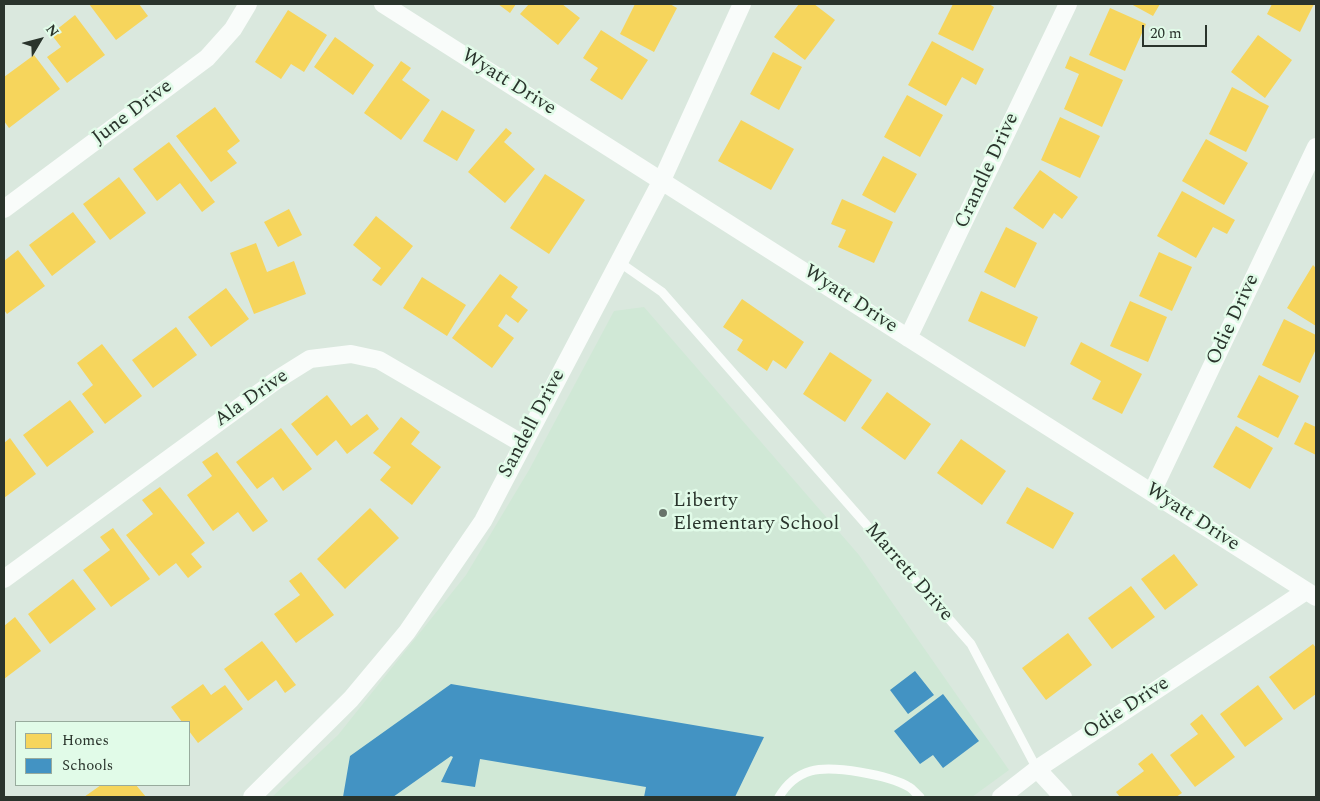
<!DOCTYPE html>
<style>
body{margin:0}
#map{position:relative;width:1320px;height:801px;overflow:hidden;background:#dae8de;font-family:Spectral,serif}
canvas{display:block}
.frame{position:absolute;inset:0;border:5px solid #2a342c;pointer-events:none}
.legend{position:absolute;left:15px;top:721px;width:175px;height:65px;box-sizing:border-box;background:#e1fbe8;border:1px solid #98ab9d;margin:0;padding:6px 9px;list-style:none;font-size:15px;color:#2a342c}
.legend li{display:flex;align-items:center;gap:10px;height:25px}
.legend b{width:25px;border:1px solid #98ab9d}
.north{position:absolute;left:15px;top:15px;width:50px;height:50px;-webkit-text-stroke:4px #e1fbe8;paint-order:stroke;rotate:53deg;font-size:14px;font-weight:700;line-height:20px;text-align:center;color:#2a342c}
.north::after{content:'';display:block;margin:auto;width:18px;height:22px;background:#2a342c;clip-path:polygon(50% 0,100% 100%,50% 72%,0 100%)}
.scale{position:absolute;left:1142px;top:25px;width:65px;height:22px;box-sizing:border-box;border:2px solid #2a342c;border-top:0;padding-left:6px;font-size:15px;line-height:18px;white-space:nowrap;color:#2a342c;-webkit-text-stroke:4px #e1fbe8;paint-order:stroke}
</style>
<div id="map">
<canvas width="1320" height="801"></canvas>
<div class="frame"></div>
<ul class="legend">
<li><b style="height:14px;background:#f6d55c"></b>Homes</li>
<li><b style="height:14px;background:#4393c3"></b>Schools</li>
</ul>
<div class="north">N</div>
<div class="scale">20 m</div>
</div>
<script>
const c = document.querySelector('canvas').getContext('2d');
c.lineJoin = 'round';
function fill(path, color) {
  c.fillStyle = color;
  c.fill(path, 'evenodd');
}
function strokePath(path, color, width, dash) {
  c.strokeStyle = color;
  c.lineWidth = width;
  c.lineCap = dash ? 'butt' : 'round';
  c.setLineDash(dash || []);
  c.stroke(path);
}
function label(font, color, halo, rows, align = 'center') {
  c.font = font + ' Spectral,serif';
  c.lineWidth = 5;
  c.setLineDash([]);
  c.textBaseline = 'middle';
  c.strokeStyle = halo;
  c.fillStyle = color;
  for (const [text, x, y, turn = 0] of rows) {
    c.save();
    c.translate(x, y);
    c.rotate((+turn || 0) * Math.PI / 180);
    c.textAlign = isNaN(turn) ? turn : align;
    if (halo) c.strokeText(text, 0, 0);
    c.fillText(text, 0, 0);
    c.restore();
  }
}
const built = new Path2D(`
 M644 307 859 555 1009 770 972 797H272L338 735 466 575 529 470 614 311Z`);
const homes = new Path2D(`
 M89 4H139L148 16 116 40Z
 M498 4H516L510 13Z
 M529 4H562L580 18 558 45 520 14Z
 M635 4H670L677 8 654 52 620 34Z
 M799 4H814L835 20 805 60 774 37Z
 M953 4H989L994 7 973 51 938 34Z
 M1131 4H1160L1153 16Z
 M1272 4H1314L1300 32 1267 14Z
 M1110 8 1146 24 1125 71 1089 55Z
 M288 10 327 35 304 72 291 64 281 79 255 62Z
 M75 15 105 55 67 83 47 57 61 47 51 34Z
 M601 30 648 60 622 100 590 80 598 68 583 58Z
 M1258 35 1292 60 1265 98 1231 72Z
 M335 37 374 65 353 95 314 67Z
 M932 41 984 69 976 85 962 77 946 106 908 85Z
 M773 52 802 67 779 110 750 94Z
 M34 55 60 89 9 128 4 121V77Z
 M1070 56 1123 80 1102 127 1064 109 1079 74 1065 68Z
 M401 61 411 68 402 80 430 100 401 140 364 113Z
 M1232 87 1269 106 1246 152 1209 134Z
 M907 95 943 115 920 157 884 137Z
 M215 107 240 141 227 151 237 163 211 182 176 136Z
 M442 110 475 130 457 161 423 141Z
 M1060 117 1100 136 1080 178 1041 160Z
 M741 120 794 149 771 190 718 161Z
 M506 128 512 133 504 142 535 169 505 203 468 172Z
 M1206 139 1248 163 1224 205 1182 181Z
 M169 142 215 202 202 212 180 183 157 201 133 169Z
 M883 156 917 174 895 213 862 195Z
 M1040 170 1078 197 1062 219 1054 213 1043 229 1013 208Z
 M545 174 585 200 549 254 510 228Z
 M119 177 146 213 110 240 83 204Z
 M1182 191 1235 220 1227 234 1213 227 1196 258 1157 236Z
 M842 199 893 222 874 263 838 247 846 230 831 224Z
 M289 209 302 235 278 247 264 222Z
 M73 212 96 242 52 276 29 245Z
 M376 216 413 246 381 286 372 280 381 268 353 245Z
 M1006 227 1037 243 1015 288 984 272Z
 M256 243 267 272 294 261 306 294 254 314 230 253Z
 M18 250 45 286 7 314 4 310V261Z
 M1159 252 1192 267 1172 311 1139 296Z
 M1313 265 1316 268V326L1287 308Z
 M500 274 518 287 511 297 528 310 518 323 506 314 498 326 514 338 492 368 452 338Z
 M422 277 466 305 447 336 403 308Z
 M226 288 249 319 211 347 188 317Z
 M981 291 1038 317 1025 347 968 321Z
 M742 299 804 342 786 369 773 360 767 371 737 350 743 340 723 327Z
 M1130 301 1167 317 1148 362 1110 346Z
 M1284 319 1316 335V349L1300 383 1262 365Z
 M176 327 197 355 153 388 132 360Z
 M1081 342 1142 374 1122 414 1092 399 1101 381 1070 364Z
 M102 344 142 396 105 424 82 394 93 385 77 363Z
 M830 352 872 380 845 422 803 394Z
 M1259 375 1299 396 1278 438 1237 417Z
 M887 392 931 424 905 460 861 428Z
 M327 395 351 426 367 414 379 429 347 454 336 440 317 456 291 424Z
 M70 400 94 432 47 467 23 435Z
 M401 417 420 432 411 444 441 467 412 505 380 480 391 467 373 453Z
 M1305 422 1316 427V455L1294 444Z
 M1236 426 1273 448 1250 489 1213 467Z
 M281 428 312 469 283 491 273 477 257 489 236 462Z
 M10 438 36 474 4 498V443Z
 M961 439 1006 471 982 505 937 473Z
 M217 452 268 521 253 532 238 512 213 531 187 495 212 476 202 462Z
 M160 487 205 543 191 554 202 567 188 578 176 563 159 576 126 535 153 514 142 500Z
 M1027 487 1074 513 1053 549 1006 523Z
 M370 508 399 538 345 589 317 559Z
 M113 528 150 579 111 607 83 570 110 550 100 537Z
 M1174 554 1198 585 1165 610 1141 579Z
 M301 572 334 615 296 643 274 614 300 595 289 581Z
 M73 579 96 609 50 644 28 614Z
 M1131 586 1155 617 1112 649 1088 618Z
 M15 617 41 651 4 679V626Z
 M1068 633 1092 665 1046 700 1022 668Z
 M262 641 296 685 285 693 276 680 248 701 224 669Z
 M1313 644 1316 648V694L1294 710 1269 677Z
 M203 684 211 695 225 685 243 709 198 743 189 731V722H182L171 707Z
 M1258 685 1283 719 1245 747 1220 714Z
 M1202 714 1235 757 1195 787 1170 755 1198 734 1190 724Z
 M1152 753 1182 793 1176 797H1120L1116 792 1144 771 1138 764Z
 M101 785H136L146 797H84Z`);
const schools = new Path2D(`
 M915 671 934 695 908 714 890 690Z
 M451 684 764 737 735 797H644L646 787 480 759 475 787 441 782 453 757 451 756 393 797H343L350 756Z
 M943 694 979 741 943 768 933 755 920 764 894 731Z`);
const service = new Path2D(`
 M619 262 662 292 971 644 1037 769
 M779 797C786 785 797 775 811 771 833 765 889 775 909 787 913 789 916 794 920 797`);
const minor = new Path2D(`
 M383 4 1316 597
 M4 209 207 58 233 29 248 4
 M908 338 1068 4
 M1152 492 1316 147
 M4 579 278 379 310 359 351 354 379 360 523 444
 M1037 769 1063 797
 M252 797 351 699 407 632 483 521 662 180 742 4
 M1001 797 1037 769 1306 591`);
const markers = [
 [663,513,5,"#68736a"]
];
const streetNames = [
 ["Wyatt Drive",508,83,32],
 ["June Drive",133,113,-37],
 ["Crandle Drive",988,171,-65],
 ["Wyatt Drive",850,300,33],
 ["Odie Drive",1234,320,-65],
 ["Ala Drive",252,399,-35],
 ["Sandell Drive",533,424,-62],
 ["Wyatt Drive",1192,518,33],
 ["Marrett Drive",908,573,49],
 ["Odie Drive",1127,709,-33]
];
const poiNames = [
 ["Liberty",673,502],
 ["Elementary School",673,525]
];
fill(built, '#d0e8d6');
fill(homes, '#f6d55c');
fill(schools, '#4393c3');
strokePath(service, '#f9fcfa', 9);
strokePath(minor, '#f9fcfa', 18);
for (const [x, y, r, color] of markers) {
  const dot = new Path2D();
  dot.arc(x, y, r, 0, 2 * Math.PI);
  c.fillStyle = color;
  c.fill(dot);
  strokePath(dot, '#e1fbe8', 2);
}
label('20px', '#2a342c', '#e1fbe8', streetNames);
label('20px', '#2a342c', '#e1fbe8', poiNames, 'left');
</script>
